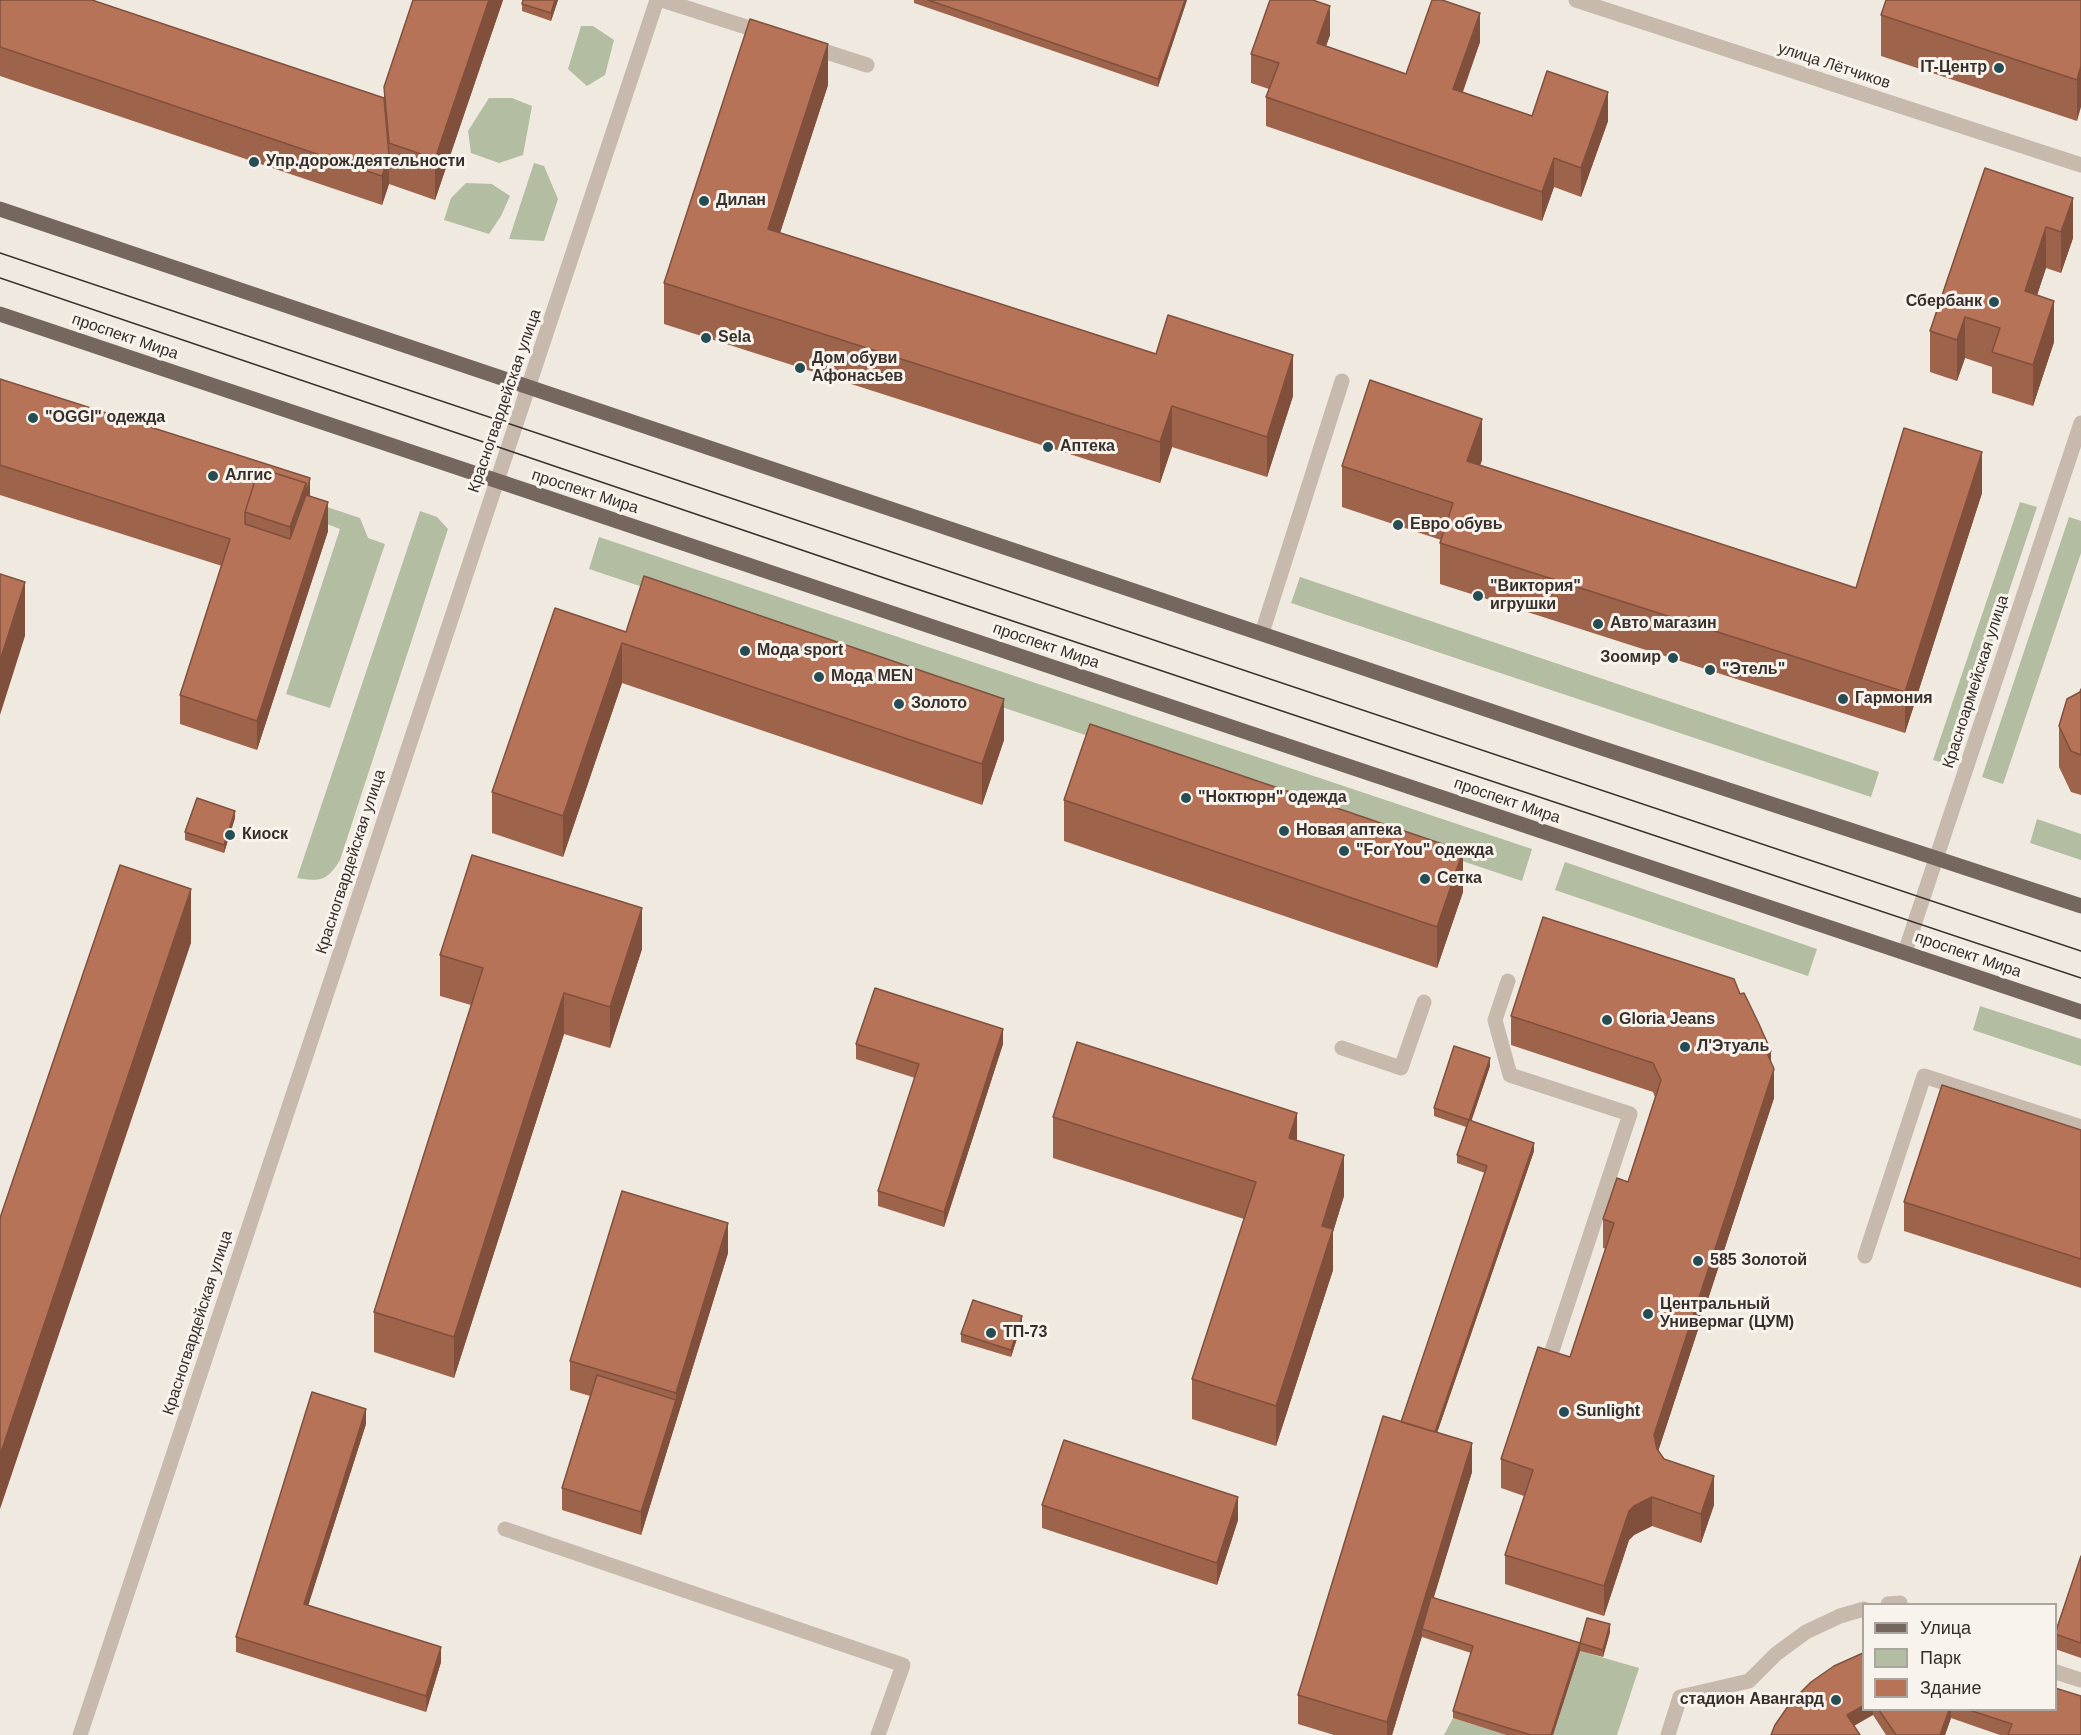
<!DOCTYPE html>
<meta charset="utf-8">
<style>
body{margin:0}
#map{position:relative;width:2081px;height:1735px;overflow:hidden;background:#f0e9e0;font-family:Arial,sans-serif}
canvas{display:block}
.legend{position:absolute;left:1862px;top:1603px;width:195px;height:108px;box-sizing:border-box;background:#f8f3ec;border:2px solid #aaa59f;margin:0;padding:8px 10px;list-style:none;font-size:18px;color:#362f2b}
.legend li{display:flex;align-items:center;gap:12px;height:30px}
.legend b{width:30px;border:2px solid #aaa59f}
</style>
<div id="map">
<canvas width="2081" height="1735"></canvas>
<ul class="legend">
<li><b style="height:8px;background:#76675e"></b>Улица</li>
<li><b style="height:16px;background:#b2bda1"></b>Парк</li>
<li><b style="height:16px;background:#b77357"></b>Здание</li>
</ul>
</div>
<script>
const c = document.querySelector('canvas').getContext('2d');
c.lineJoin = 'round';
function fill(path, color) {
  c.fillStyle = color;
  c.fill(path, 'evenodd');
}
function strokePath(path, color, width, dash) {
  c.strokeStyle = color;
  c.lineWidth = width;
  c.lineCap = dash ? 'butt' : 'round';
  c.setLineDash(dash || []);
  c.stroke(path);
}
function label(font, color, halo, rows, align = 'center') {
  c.font = font + ' Arial,sans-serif';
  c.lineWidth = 6;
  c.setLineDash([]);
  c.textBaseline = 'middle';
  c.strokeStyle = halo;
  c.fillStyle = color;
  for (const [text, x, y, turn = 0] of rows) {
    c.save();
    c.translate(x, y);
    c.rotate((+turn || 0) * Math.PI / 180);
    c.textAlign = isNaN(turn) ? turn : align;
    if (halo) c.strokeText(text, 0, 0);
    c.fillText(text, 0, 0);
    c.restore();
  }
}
const green = new Path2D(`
 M581 26H593L614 40 605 75 587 86 568 69Z
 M489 98H512L532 106 523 155 499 163 471 153 468 131Z
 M534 163 544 166 558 199 544 241 509 239Z
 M466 183 492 184 510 196 501 216 489 234 444 220 451 198Z
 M2020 502 2037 507 1951 765 1933 760Z
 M321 505 360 518 368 538 385 544 330 708 286 694 340 529 317 520Z
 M420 511 437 517 448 529 340 860C327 881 321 882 297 878Z
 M2069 517 2081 521V553L2003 784 1982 777Z
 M599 537 1532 849 1522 881 589 569Z
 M1300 577 1879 772 1871 797 1291 603Z
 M2037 819 2081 834V860L2030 843Z
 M1565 862 1817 949 1808 976 1555 890Z
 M1980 1006 2081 1039V1066L1973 1030Z
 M1580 1651 1639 1668 1617 1735H1553Z
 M1453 1718 1506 1735H1444Z`);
const minor = new Path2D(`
 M662 0 765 33
 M1576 0 2081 165
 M811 47 867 65
 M1262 633 1342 381
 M1905 952 2081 423
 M1508 981 1495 1020 1510 1075 1630 1114 1552 1351
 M1342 1048 1401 1068 1424 1002
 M1865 1256 1924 1076 2081 1127
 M505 1529 903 1665 878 1735
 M1888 1604 1900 1603
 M2056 1672 2081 1680
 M80 1735 657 0
 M1668 1735 1680 1697 1749 1681 1776 1654 1806 1632 1840 1616 1864 1609`);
const major = new Path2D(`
 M0 209 1589 744 2081 906
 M0 314 2081 1012`);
const tram = new Path2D(`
 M0 253 2081 951
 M0 278 893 581 2081 978`);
const wall = new Path2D(`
 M0 0 384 98V87L413 0H503L435 200 389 184 382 205 0 76Z
 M558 0 551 21 522 11V4Z
 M914 0H1187L1158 87 914 3Z
 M2081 0 2077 121 1881 56V15Z
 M1330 35 1326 46 1406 74 1480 42 1463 92 1532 116 1608 121 1581 197 1554 187 1542 221 1266 126V97L1269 89 1251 83V54Z
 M828 85 780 233 1156 354 1293 396 1267 477 1172 447 1160 483 664 324V283Z
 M1985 168 2073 238 2061 273 2046 268 2037 295 2054 342 2033 406 1992 393V367L1965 358 1957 381 1930 372V331Z
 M0 379 310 496 328 531 257 750 180 724V695L222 566 0 495Z
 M1482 460 1480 465 1856 588 1982 493 1905 733 1440 584V543L1441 540 1342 507V466Z
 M626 632 1004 740 982 805 622 683 563 857 492 833V792Z
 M2081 689V795L2071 792 2059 767V726L2080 692Z
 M1064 800 1463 892 1437 968 1064 841Z
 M235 818 224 853 185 840V832Z
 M642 949 610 1048 564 1034 454 1378 374 1352V1312L471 1005 440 996V955Z
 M1511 1016 1771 1060 1774 1098 1658 1451 1664 1459 1714 1505 1701 1543 1652 1526 1634 1535 1629 1540 1604 1616 1505 1584V1555L1524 1496 1501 1488V1459L1570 1357 1606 1249 1603 1248V1219L1628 1182 1655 1097 1653 1092 1511 1045Z
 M856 1044H1003L944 1227 878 1206V1191L915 1078 856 1059Z
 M1490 1066 1471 1121 1534 1151 1437 1433 1472 1472 1433 1598 1580 1643 1610 1632 1603 1657 1580 1651 1553 1735H1506L1453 1718V1711L1471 1653 1422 1637V1636L1392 1735H1334L1298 1724V1695L1401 1422 1485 1173 1457 1163V1155L1466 1127 1434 1116V1108Z
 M1053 1117 1297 1141 1344 1196 1333 1232V1270L1276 1446 1192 1419V1379L1244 1219 1053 1158Z
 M2081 1130V1288L1904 1231V1202Z
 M728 1253 641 1535 562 1510V1488L590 1396 570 1390V1361Z
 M1022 1323 1011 1357 961 1342V1334Z
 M366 1424 308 1605 441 1662 426 1712 236 1652V1637Z
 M1042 1505 1238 1520 1217 1585 1042 1528Z
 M2081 1556V1658L2055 1649V1632Z
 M1863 1710H2055L2081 1735H2000L1951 1718 1945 1735H1886L1873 1715 1771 1735Z`);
const shadedWall = new Path2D(`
 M489 0H503L435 200V159Z
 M555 0H558L551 21V13Z
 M1185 0H1187L1158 87V79Z
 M1330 6V35L1317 72V43Z
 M1480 13V42L1453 118V89Z
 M828 44V85L768 270V229Z
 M2081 66V107L2077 121V80Z
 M1608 92V121L1581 197V168Z
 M389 155V184L382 205V176Z
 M1554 158V187L1542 221V192Z
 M2073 198V238L2061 273V232Z
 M2046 227V268L2025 332V291Z
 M2054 301V342L2033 406V365Z
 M1965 317V358L1957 381V340Z
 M1293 355V396L1267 477V437Z
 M1172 406V447L1160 483V442Z
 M1482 419V460L1467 502V461Z
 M1982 452V493L1905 733V692Z
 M310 478V507L290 568V527L306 483Z
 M328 502V531L257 750V721Z
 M25 582V636L0 715V661Z
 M622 643V683L563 857V816Z
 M1004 699V740L982 805V764Z
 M235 811V818L224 853V845Z
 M1463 851V892L1437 968V927Z
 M191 889V943L0 1509V1455Z
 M642 908V949L610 1048V1007Z
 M564 993V1034L454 1378V1337Z
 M1003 1029V1044L944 1227V1212Z
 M1771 1051V1080L1774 1069V1098L1654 1464V1435L1767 1053Z
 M1490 1058V1066L1469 1128V1120Z
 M1297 1113V1154L1289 1138Z
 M1534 1143V1151L1428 1459V1452Z
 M1344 1155V1196L1333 1232V1270L1276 1446V1406L1322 1226Z
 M728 1223V1253L641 1535V1512L676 1400V1393Z
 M1022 1316V1323L1011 1357V1350Z
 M366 1409V1424L304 1619V1604Z
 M1472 1443V1472L1424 1630 1422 1629V1636L1392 1735H1387V1722Z
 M1714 1476V1505L1701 1543V1514Z
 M1238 1497V1520L1217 1585V1563Z
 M1652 1497V1526L1634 1535 1629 1540 1604 1616V1586L1629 1511 1634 1506Z
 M1610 1624V1632L1603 1657V1650Z
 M1580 1643V1651L1553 1735H1551Z
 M441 1647V1662L426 1712V1696Z
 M1863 1706V1710H1873V1715L1847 1730V1715Z
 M1949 1710H1951V1718L1945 1735H1940Z`);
const building = new Path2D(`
 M0 0H92L384 98 389 155 382 176 0 47Z
 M413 0H489L435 159 389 143 384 87Z
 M523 0H555L551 13 522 4Z
 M928 0H1185L1158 79Z
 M1270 0H1313L1330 6 1317 43 1406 74 1432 0H1442L1480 13 1453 89 1532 116 1547 71 1608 92 1581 168 1554 158 1542 192 1266 97 1279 63 1251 54Z
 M1886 0H2081V66L2077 80 1881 15Z
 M750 19 828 44 768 229 1156 354 1168 315 1293 355 1267 437 1172 406 1160 442 664 283Z
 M1985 168 2073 198 2061 232 2046 227 2025 291 2054 301 2033 365 1992 352 2000 328 1965 317 1957 340 1930 331Z
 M0 379 310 478 306 495V483L259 468 245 512V524L290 539 306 495 328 502 257 721 180 695 230 539 0 465Z
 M1370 380 1482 419 1467 461 1856 588 1904 428 1982 452 1905 692 1440 543 1453 503 1342 466Z
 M259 468 306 483 290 527 245 512Z
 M0 574 25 582 0 661Z
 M644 576 1004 699 982 764 622 643 563 816 492 792 555 608 626 632Z
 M2081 689V755L2071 751 2059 726 2067 699 2080 692Z
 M1090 724 1463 851 1437 927 1064 800Z
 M197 798 235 811 224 845 185 832Z
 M472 855 642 908 610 1007 564 993 454 1337 374 1312 483 968 440 955Z
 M120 865 191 889 0 1455V1218Z
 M1543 917 1734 979 1740 994 1744 993 1758 1022 1771 1051 1767 1053 1774 1069 1654 1435 1657 1449 1664 1459 1714 1476 1701 1514 1652 1497 1634 1506 1629 1511 1604 1586 1505 1555 1533 1470 1501 1459 1538 1347 1570 1357 1614 1223 1603 1219 1617 1178 1628 1182 1661 1080 1653 1063 1511 1016Z
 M875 988 1003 1029 944 1212 878 1191 919 1064 856 1044Z
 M1077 1042 1297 1113 1289 1138 1344 1155 1322 1226 1333 1229 1276 1406 1192 1379 1256 1182 1053 1117Z
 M1454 1046 1490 1058 1469 1120 1434 1108Z
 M1942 1085 2081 1130V1259L1904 1202Z
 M1469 1120 1534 1143 1435 1432 1401 1422 1487 1166 1457 1155Z
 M622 1191 728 1223 676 1393 570 1361Z
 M973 1300 1022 1316 1011 1350 961 1334Z
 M597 1375 676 1400 641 1512 562 1488Z
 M312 1392 366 1409 304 1604 441 1647 426 1696 236 1637Z
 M1383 1416 1472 1443 1387 1722 1298 1695Z
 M1064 1440 1238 1497 1217 1563 1042 1505Z
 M2081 1556V1643L2055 1634Z
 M1431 1597 1580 1643 1551 1735H1531L1453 1711 1473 1646 1422 1629Z
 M1587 1618 1610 1624 1603 1650 1580 1643Z
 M1863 1653V1706L1847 1715 1860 1735H1771L1775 1725 1791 1702 1811 1682 1834 1666Z
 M2055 1688 2081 1696V1735H2008L2012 1724 1969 1710H2055Z
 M1879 1710H1949L1940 1735H1896Z`);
const markers = [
 [1999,68,6,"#254d53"],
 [254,162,6,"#254d53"],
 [704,201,6,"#254d53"],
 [1994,302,6,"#254d53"],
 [706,338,6,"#254d53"],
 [800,368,6,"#254d53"],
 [33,418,6,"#254d53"],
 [1048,447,6,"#254d53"],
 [213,476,6,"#254d53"],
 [1398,525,6,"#254d53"],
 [1478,596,6,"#254d53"],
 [1598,624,6,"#254d53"],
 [745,651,6,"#254d53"],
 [1673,658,6,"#254d53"],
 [1710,670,6,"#254d53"],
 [819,677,6,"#254d53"],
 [1843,699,6,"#254d53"],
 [899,704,6,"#254d53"],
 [1186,798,6,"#254d53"],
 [1284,831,6,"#254d53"],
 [230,835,6,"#254d53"],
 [1344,851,6,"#254d53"],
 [1425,879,6,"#254d53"],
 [1607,1020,6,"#254d53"],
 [1685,1047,6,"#254d53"],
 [1698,1261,6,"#254d53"],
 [1648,1314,6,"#254d53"],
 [991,1333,6,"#254d53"],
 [1564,1412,6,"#254d53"],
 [1836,1700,6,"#254d53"]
];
const streetNames = [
 ["улица Лётчиков",1834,66,18],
 ["проспект Мира",125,337,19],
 ["Красногвардейская улица",505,401,-71],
 ["проспект Мира",585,492,18],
 ["проспект Мира",1046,646,19],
 ["Красноармейская улица",1976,682,-72],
 ["проспект Мира",1507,801,19],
 ["Красногвардейская улица",351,862,-72],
 ["проспект Мира",1968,955,19],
 ["Красногвардейская улица",198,1323,-72]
];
const poiNames = [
 ["IT-Центр",1987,68,"right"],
 ["Упр.дорож.деятельности",266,162],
 ["Дилан",716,201],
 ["Сбербанк",1982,302,"right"],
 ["Sela",718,338],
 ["Дом обуви",812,359],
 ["Афонасьев",812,377],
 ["\"OGGI\" одежда",45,418],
 ["Аптека",1060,447],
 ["Алгис",225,476],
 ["Евро обувь",1410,525],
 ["\"Виктория\"",1490,587],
 ["игрушки",1490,605],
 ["Авто магазин",1610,624],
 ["Мода sport",757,651],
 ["Зоомир",1661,658,"right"],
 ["\"Этель\"",1722,670],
 ["Мода MEN",831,677],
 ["Гармония",1855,699],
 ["Золото",911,704],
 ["\"Ноктюрн\" одежда",1198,798],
 ["Новая аптека",1296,831],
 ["Киоск",242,835],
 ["\"For You\" одежда",1356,851],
 ["Сетка",1437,879],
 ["Gloria Jeans",1619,1020],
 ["Л'Этуаль",1697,1047],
 ["585 Золотой",1710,1261],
 ["Центральный",1660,1305],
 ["Универмаг (ЦУМ)",1660,1323],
 ["ТП-73",1003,1333],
 ["Sunlight",1576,1412],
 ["стадион Авангард",1824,1700,"right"]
];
fill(green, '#b2bda1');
strokePath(minor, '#c7baad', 15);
strokePath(major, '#76675e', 15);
strokePath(tram, '#362f2b', 1.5);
fill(wall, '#9d634b');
fill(shadedWall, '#80503d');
fill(building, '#b77357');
strokePath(building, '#80503d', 1.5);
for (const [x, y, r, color] of markers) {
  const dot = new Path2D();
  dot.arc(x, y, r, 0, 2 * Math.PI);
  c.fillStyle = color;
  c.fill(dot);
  strokePath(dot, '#f8f3ec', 2);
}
label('16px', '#362f2b', '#f8f3ec', streetNames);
label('bold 16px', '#362f2b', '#f8f3ec', poiNames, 'left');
</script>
